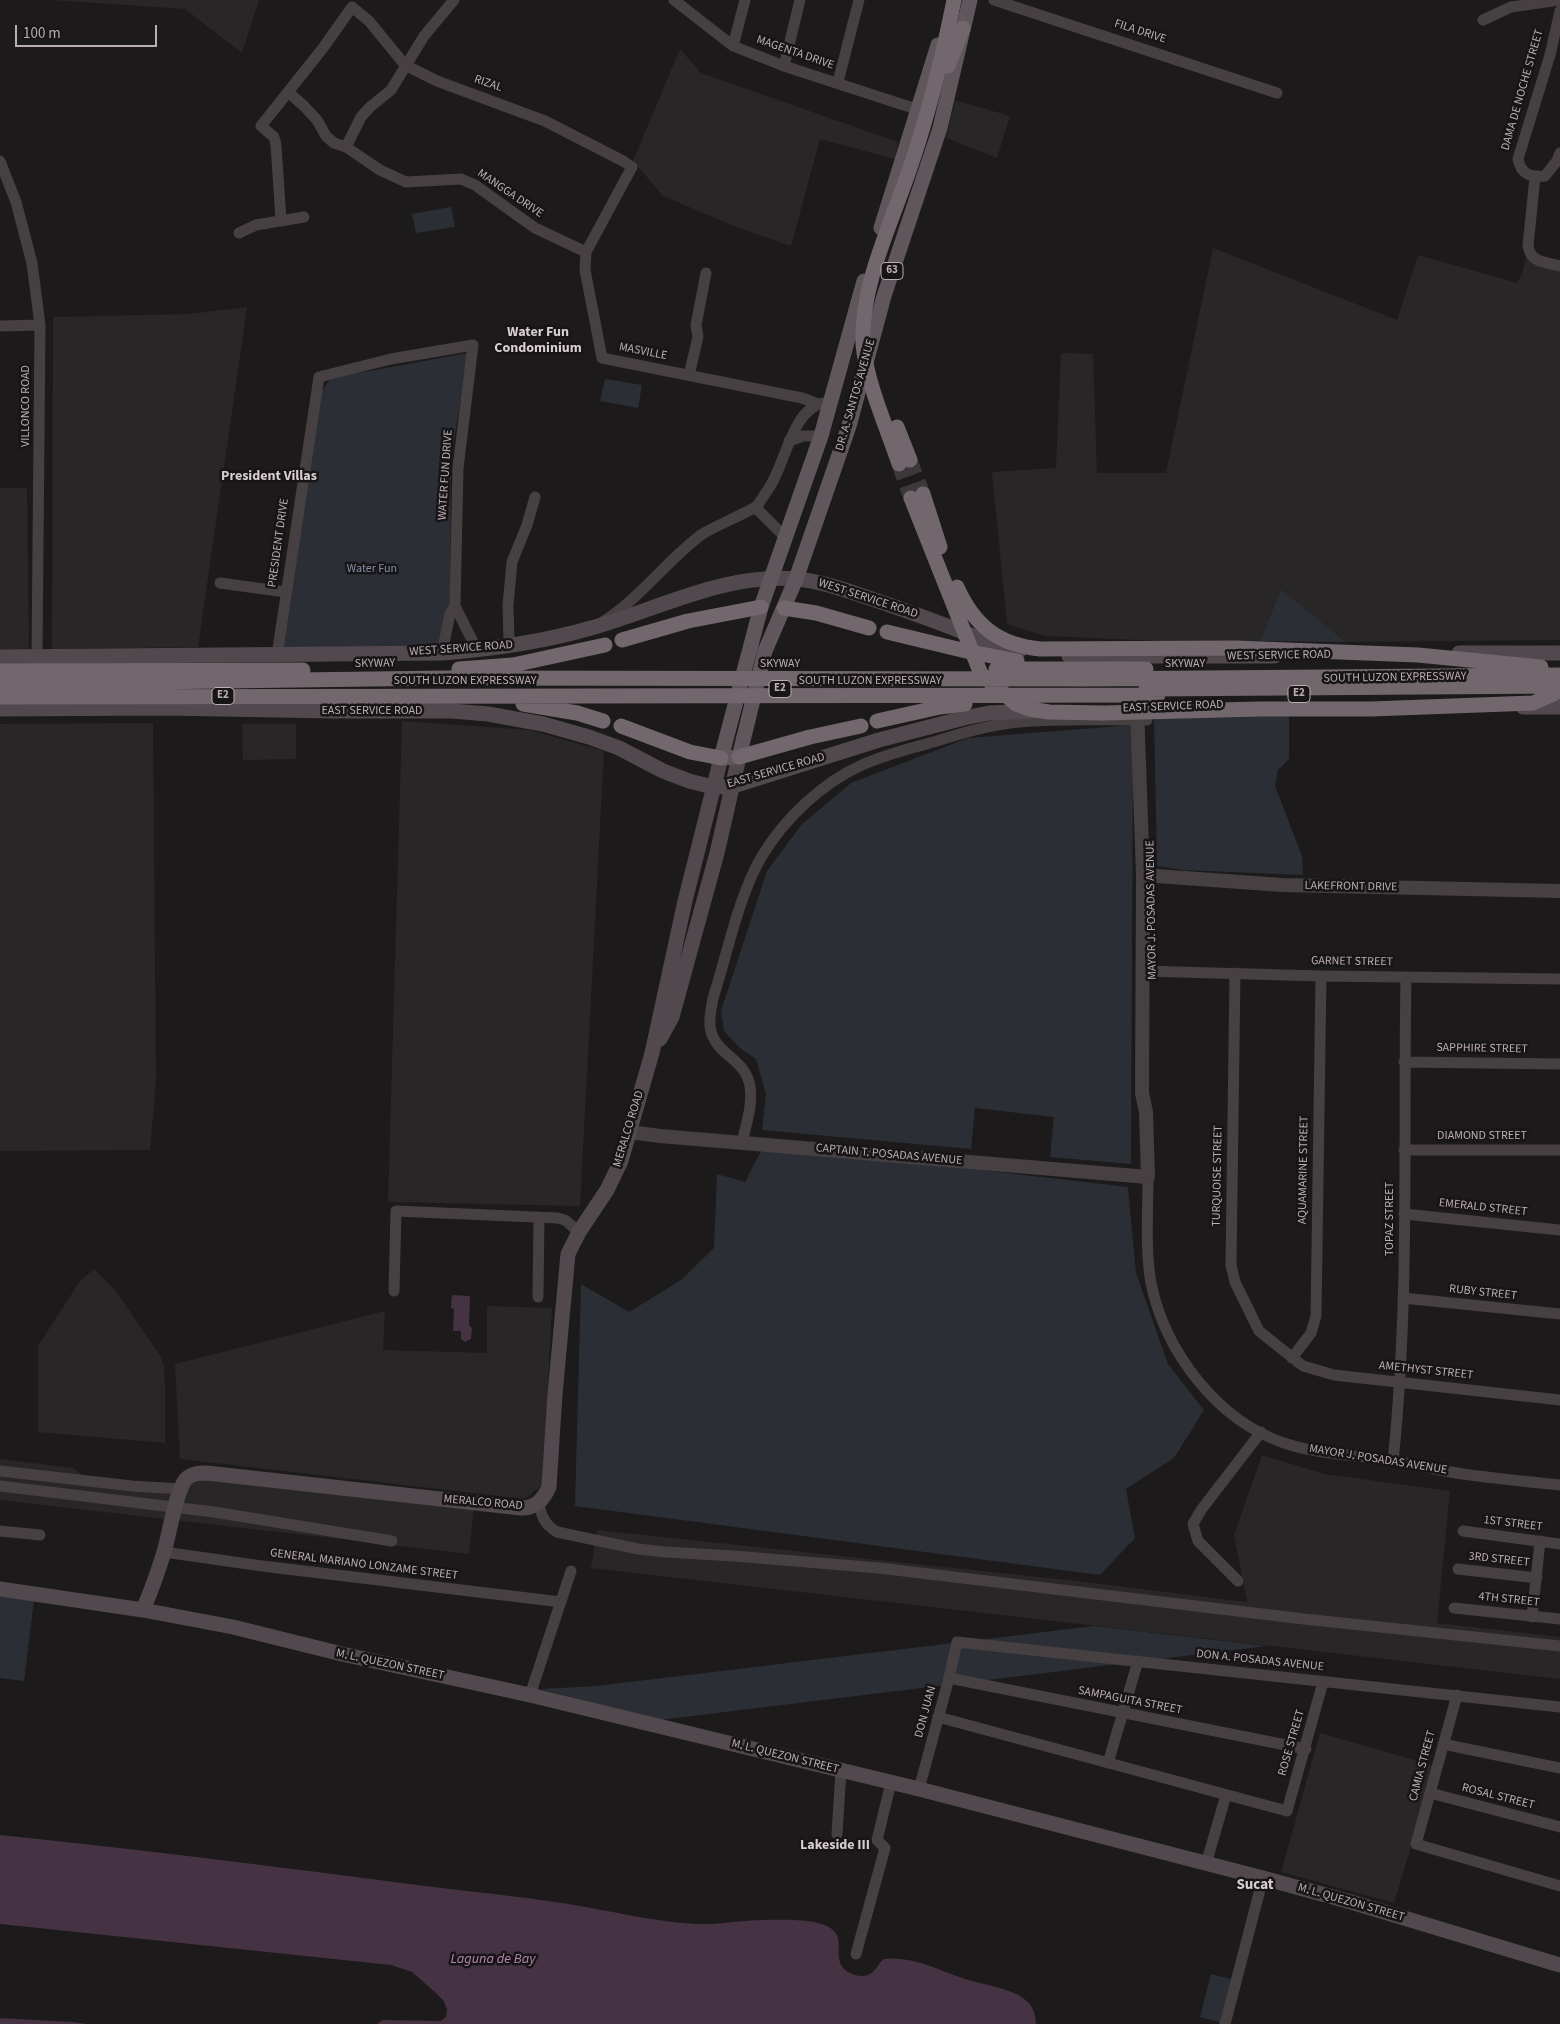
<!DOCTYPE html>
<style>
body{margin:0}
#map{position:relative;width:1560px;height:2024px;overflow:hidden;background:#1c1a1b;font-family:"Source Sans 3",sans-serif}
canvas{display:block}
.scale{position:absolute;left:15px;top:25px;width:142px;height:22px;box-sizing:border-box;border:2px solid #bbacb6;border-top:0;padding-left:6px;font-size:15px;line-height:18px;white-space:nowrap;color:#bbacb6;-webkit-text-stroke:4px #171516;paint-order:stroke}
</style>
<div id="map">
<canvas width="1560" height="2024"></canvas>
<div class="scale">100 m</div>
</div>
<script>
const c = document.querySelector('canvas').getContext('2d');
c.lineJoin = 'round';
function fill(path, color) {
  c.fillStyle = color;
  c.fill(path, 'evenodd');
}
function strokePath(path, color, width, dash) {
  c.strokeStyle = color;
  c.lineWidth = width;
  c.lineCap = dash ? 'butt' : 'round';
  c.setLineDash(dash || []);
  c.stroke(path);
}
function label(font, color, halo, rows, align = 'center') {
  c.font = font + ' "Source Sans 3",sans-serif';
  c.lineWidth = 5;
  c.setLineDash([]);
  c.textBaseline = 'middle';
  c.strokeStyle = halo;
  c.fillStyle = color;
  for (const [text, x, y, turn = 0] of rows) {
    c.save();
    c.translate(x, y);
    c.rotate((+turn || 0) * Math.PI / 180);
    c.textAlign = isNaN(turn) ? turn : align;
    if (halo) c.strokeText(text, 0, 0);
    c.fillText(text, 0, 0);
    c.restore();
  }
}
const built = new Path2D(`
 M52 0H259L242 53 185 9Z
 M680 49 701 73 898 142 895 159 820 139 791 246 736 227 663 196 633 161Z
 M955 100 1010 116 997 158 946 138Z
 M1213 248 1397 320 1418 255 1517 283 1522 274 1527 252 1560 260V640L1346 642 1281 589 1260 641 1183 642 1045 636 1007 624 992 472 1056 468 1061 353 1093 354 1097 473H1166Z
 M247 307 198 647 52 649 53 317 190 314Z
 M0 488H27L29 652H0Z
 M402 721 530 730 604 751 580 1206 388 1202Z
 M153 723 156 1081 150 1150 0 1151V724Z
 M242 724H296V759L243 760Z
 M94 1269 116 1291 161 1357 164 1367 165 1384V1443L38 1432V1346L80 1281Z
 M487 1306 552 1308 543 1484 525 1499 180 1459 175 1364 385 1311 383 1350 487 1353Z
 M1262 1455 1324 1474 1450 1491 1437 1623 1560 1637V1679L591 1568 597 1530 1077 1581 1247 1602 1234 1535Z
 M0 1459 73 1468 86 1478 177 1485 197 1479 474 1506 469 1554 0 1500Z
 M1320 1733 1435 1766 1394 1903 1281 1872Z`);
const green = new Path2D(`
 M451 207 455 227 416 233 412 214Z
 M468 353 451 460 450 613 437 650 281 648 321 392 331 378Z
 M605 379 642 385 638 408 600 401Z
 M1281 589 1346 642 1260 641Z
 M1154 715 1289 716V759L1278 770 1275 786 1302 856 1303 875 1183 870 1157 866Z
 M1133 725 1131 1164 1050 1157 1054 1117 975 1108 971 1149 762 1130 766 1094 756 1059 740 1048 724 1031 721 1011 767 871 802 824 851 783 968 738Z
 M764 1145 1128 1187 1136 1273 1168 1364 1204 1410 1174 1458 1126 1489 1135 1538 1100 1575 575 1506 581 1284 629 1312 681 1280 714 1248 717 1174 745 1182Z
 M0 1596 34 1600 24 1681 0 1678Z
 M1094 1626 1267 1646 659 1720 540 1689 597 1686Z
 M1211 1974 1234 1980 1223 2023 1200 2017Z`);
const water = new Path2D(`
 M452 1295 470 1296 469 1325 472 1328 471 1339 465 1342 461 1339V1331H453L454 1309 451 1308Z
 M0 1835C145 1850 289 1868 433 1887 484 1893 535 1898 586 1907 624 1914 659 1922 697 1924 719 1925 741 1920 763 1920 780 1920 823 1917 835 1932 844 1943 831 1964 850 1973 856 1976 862 1977 868 1975 876 1972 878 1963 884 1959 914 1955 941 1972 969 1980 985 1985 1009 1988 1023 1998 1033 2005 1035 2012 1036 2024H377L382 2020 441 2021 446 2017 447 2009 443 2000 436 1993 412 1972 391 1965 0 1924Z
 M0 2018 73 2022 87 2024H0Z`);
const motorwayTunnel = new Path2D(`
 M910 460 923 494
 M899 464 911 498`);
const minor = new Path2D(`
 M674 0 733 46 784 66 919 110
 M994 0 1277 93
 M1560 11 1550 55 1518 159C1521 175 1531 177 1545 176L1557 161 1560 153
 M1483 20 1511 7 1560 0
 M733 46 745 0
 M784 66 800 0
 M838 82 859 0
 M288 92 304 106 317 120 326 136 334 143 346 147 380 170 406 182 461 179 475 185 535 228 586 252
 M346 147 361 117 370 107 391 90 424 36 454 0
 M0 161 16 202 32 263 40 325 37 656
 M1535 177 1528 246C1531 263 1545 262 1560 266
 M281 220 276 145 274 137 261 126 323 48 352 7 369 21 405 65 437 81 545 121 623 161 632 167 586 252 585 270 602 358 802 398 818 404
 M239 233 256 225 304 217
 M0 326 40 325
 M689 375 698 337 696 325 706 273
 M789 441 803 436H821
 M756 508 786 538
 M220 583 286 592
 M601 623C639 600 666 561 701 535 712 527 754 510 758 505 763 496 770 488 774 479 786 457 795 407 824 403
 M508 646 509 640 508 605 512 562 527 525 535 497
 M442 653 450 614 455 606
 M277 655 319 377 391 359 473 345 458 468 455 606 477 650
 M1143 971 1321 976 1560 979
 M1235 973 1231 1265 1235 1282 1259 1331 1303 1366 1334 1375 1560 1400
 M1404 1062 1560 1064
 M742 1143C746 1124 753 1105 750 1086 745 1060 722 1057 713 1037 707 1025 711 1011 713 998 727 955 739 894 762 856 785 818 822 783 862 765 886 754 912 748 937 741 968 731 1000 722 1033 721 1071 719 1109 720 1147 720
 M1404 1150H1560
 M1148 1177C1148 1211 1145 1249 1151 1283 1165 1352 1218 1422 1287 1444 1322 1455 1359 1455 1395 1461 1420 1465 1445 1472 1470 1475 1500 1479 1530 1482 1560 1485
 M1404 1214 1560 1230
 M394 1291 396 1211 557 1218 565 1220 579 1232
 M538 1297 539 1217
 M1403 1298 1560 1314
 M1292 1358 1311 1333 1316 1316 1321 976
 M1393 1461C1410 1300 1403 1138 1406 977
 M0 1471 132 1486 181 1489
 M0 1486 214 1512 392 1541
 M539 1503C541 1516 545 1525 557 1532L638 1549 665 1552 734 1556 879 1568 1304 1619 1560 1646
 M0 1531 40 1535
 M1463 1531 1560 1544
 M164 1552 262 1566 561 1602
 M1458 1569 1537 1578
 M1238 1581 1198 1541 1193 1524 1201 1510 1261 1432
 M1454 1608 1560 1619
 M1532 1617 1540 1541
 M949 1678 1306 1749
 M530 1695 571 1571
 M1457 1695 1416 1844 1560 1886
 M938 1717 1287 1811 1323 1682
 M1443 1744 1560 1768
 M1108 1763 1138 1661
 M919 1789 949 1678 957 1642 1560 1707
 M1430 1793 1560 1827
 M837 1834 841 1770
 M1206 1864 1226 1795
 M856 1954 885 1848 877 1840 891 1783
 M1225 2024 1263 1878`);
const tertiary = new Path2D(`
 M1143 875 1282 885 1560 891
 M630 1132 660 1136 1148 1177 1146 1112 1142 1093 1143 875 1137 708`);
const secondary = new Path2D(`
 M1459 653H1560
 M1069 656H1274
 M0 657 442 653C493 649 543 642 591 628 659 609 724 573 796 579 821 581 845 590 869 598 899 608 929 619 958 630 978 638 998 647 1019 651
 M1523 707H1560
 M0 709 164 708 333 711H452L488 714 543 724 589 737 619 748 663 771 689 781 713 787 733 786 879 740 964 718 989 713 1035 711
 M660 1039 672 1017 717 853 739 757
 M0 1589 143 1610 233 1627 342 1654 530 1695 919 1789 1263 1878 1351 1902 1560 1965
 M143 1610C151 1591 158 1572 164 1552 169 1536 176 1490 186 1479 192 1473 199 1473 207 1473L521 1508C536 1508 543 1500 549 1487L555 1394 568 1254 579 1232 607 1190 621 1161 652 1053 685 901 721 758`);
const primary = new Path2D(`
 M881 228 938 45
 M864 281 821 436 761 607 721 758 739 757 765 651 796 579 849 426 884 296 940 128 970 0`);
const motorway = new Path2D(`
 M948 66 963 28
 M897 427 910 460
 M899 464C887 428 866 381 863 344 860 285 893 220 911 165 929 112 943 55 954 0
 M923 494 940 547
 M911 498 981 674 1016 704 1029 709 1049 712 1104 713 1259 709H1371L1533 703 1560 691
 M957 587C974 625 998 645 1040 649L1235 648 1418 655 1541 667
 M784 608 816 613 869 628
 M887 632 966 651 1017 661
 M622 640 688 621 761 607
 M459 669 513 665 605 645
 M996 669H1146
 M0 671 303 670
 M0 684 447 678 1086 679 1560 675
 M1146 689 1560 686
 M0 697 1158 695
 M523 704 577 713 603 721
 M877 721 940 707 965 704
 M621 726 690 752 721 758
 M739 757 810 737 861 726`);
const shields = [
 [892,271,22],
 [780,689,22],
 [1299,694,22],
 [223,696,22]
];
const shieldNames = [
 ["63",892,271],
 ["E2",780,689],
 ["E2",1299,694],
 ["E2",223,696]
];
const streetNames = [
 ["FILA DRIVE",1140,32,18],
 ["MAGENTA DRIVE",795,53,19],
 ["RIZAL",488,84,19],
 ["DAMA DE NOCHE STREET",1523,90,-74],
 ["MANGGA DRIVE",510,194,34],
 ["MASVILLE",643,352,11],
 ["DR. A. SANTOS AVENUE",856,395,-74],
 ["VILLONCO ROAD",26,406,-90],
 ["WATER FUN DRIVE",446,475,-86],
 ["PRESIDENT DRIVE",279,543,-82],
 ["WEST SERVICE ROAD",868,599,18],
 ["WEST SERVICE ROAD",461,649,-4],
 ["WEST SERVICE ROAD",1279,656,-1],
 ["SKYWAY",375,664,-1],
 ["SKYWAY",780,664],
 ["SKYWAY",1185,664],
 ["SOUTH LUZON EXPRESSWAY",1395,678,-1],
 ["SOUTH LUZON EXPRESSWAY",465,681],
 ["SOUTH LUZON EXPRESSWAY",870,681],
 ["EAST SERVICE ROAD",1173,707,-2],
 ["EAST SERVICE ROAD",372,711],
 ["EAST SERVICE ROAD",776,771,-16],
 ["LAKEFRONT DRIVE",1351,887,1],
 ["MAYOR J. POSADAS AVENUE",1152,910,-91],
 ["GARNET STREET",1352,962,1],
 ["SAPPHIRE STREET",1482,1049,1],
 ["MERALCO ROAD",629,1129,-73],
 ["DIAMOND STREET",1482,1136],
 ["CAPTAIN T. POSADAS AVENUE",889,1155,5],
 ["AQUAMARINE STREET",1304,1170,-89],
 ["TURQUOISE STREET",1218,1176,-89],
 ["EMERALD STREET",1483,1208,6],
 ["TOPAZ STREET",1390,1219,-90],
 ["RUBY STREET",1483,1293,6],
 ["AMETHYST STREET",1426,1371,6],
 ["MAYOR J. POSADAS AVENUE",1378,1460,9],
 ["MERALCO ROAD",483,1503,5],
 ["1ST STREET",1513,1524,7],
 ["3RD STREET",1499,1560,6],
 ["GENERAL MARIANO LONZAME STREET",364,1565,7],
 ["4TH STREET",1509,1600,6],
 ["DON A. POSADAS AVENUE",1260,1661,6],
 ["M. L. QUEZON STREET",390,1665,12],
 ["SAMPAGUITA STREET",1130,1701,11],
 ["DON JUAN",926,1712,-75],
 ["ROSE STREET",1292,1743,-74],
 ["M. L. QUEZON STREET",785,1757,14],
 ["CAMIA STREET",1423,1766,-75],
 ["ROSAL STREET",1498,1797,14],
 ["M. L. QUEZON STREET",1351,1903,16]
];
const parkNames = [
 ["Water Fun",372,569]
];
const neighbourhoodNames = [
 ["Water Fun",538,333],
 ["Condominium",538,349],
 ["President Villas",269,477],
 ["Lakeside III",835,1846]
];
const waterNames = [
 ["Laguna de Bay",493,1960]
];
const quarterNames = [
 ["Sucat",1255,1886]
];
fill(built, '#292627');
fill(green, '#2c2e36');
fill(water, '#453242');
strokePath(motorwayTunnel, '#3c373a', 15, [15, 8]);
strokePath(minor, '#464043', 11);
strokePath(tertiary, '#464043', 14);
strokePath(secondary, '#51494d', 15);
strokePath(primary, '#60575c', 15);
strokePath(motorway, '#72676d', 15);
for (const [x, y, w] of shields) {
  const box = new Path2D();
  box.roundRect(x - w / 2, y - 8.5, w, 17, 4);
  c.fillStyle = '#171516';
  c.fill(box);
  strokePath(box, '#bbacb6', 1);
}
label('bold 11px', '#bbacb6', null, shieldNames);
label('12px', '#bbacb6', '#171516', streetNames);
label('12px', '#848da6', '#171516', parkNames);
label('bold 14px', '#d7cdd3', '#171516', neighbourhoodNames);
label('italic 14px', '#b684ae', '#171516', waterNames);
label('bold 15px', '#d7cdd3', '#171516', quarterNames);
</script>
